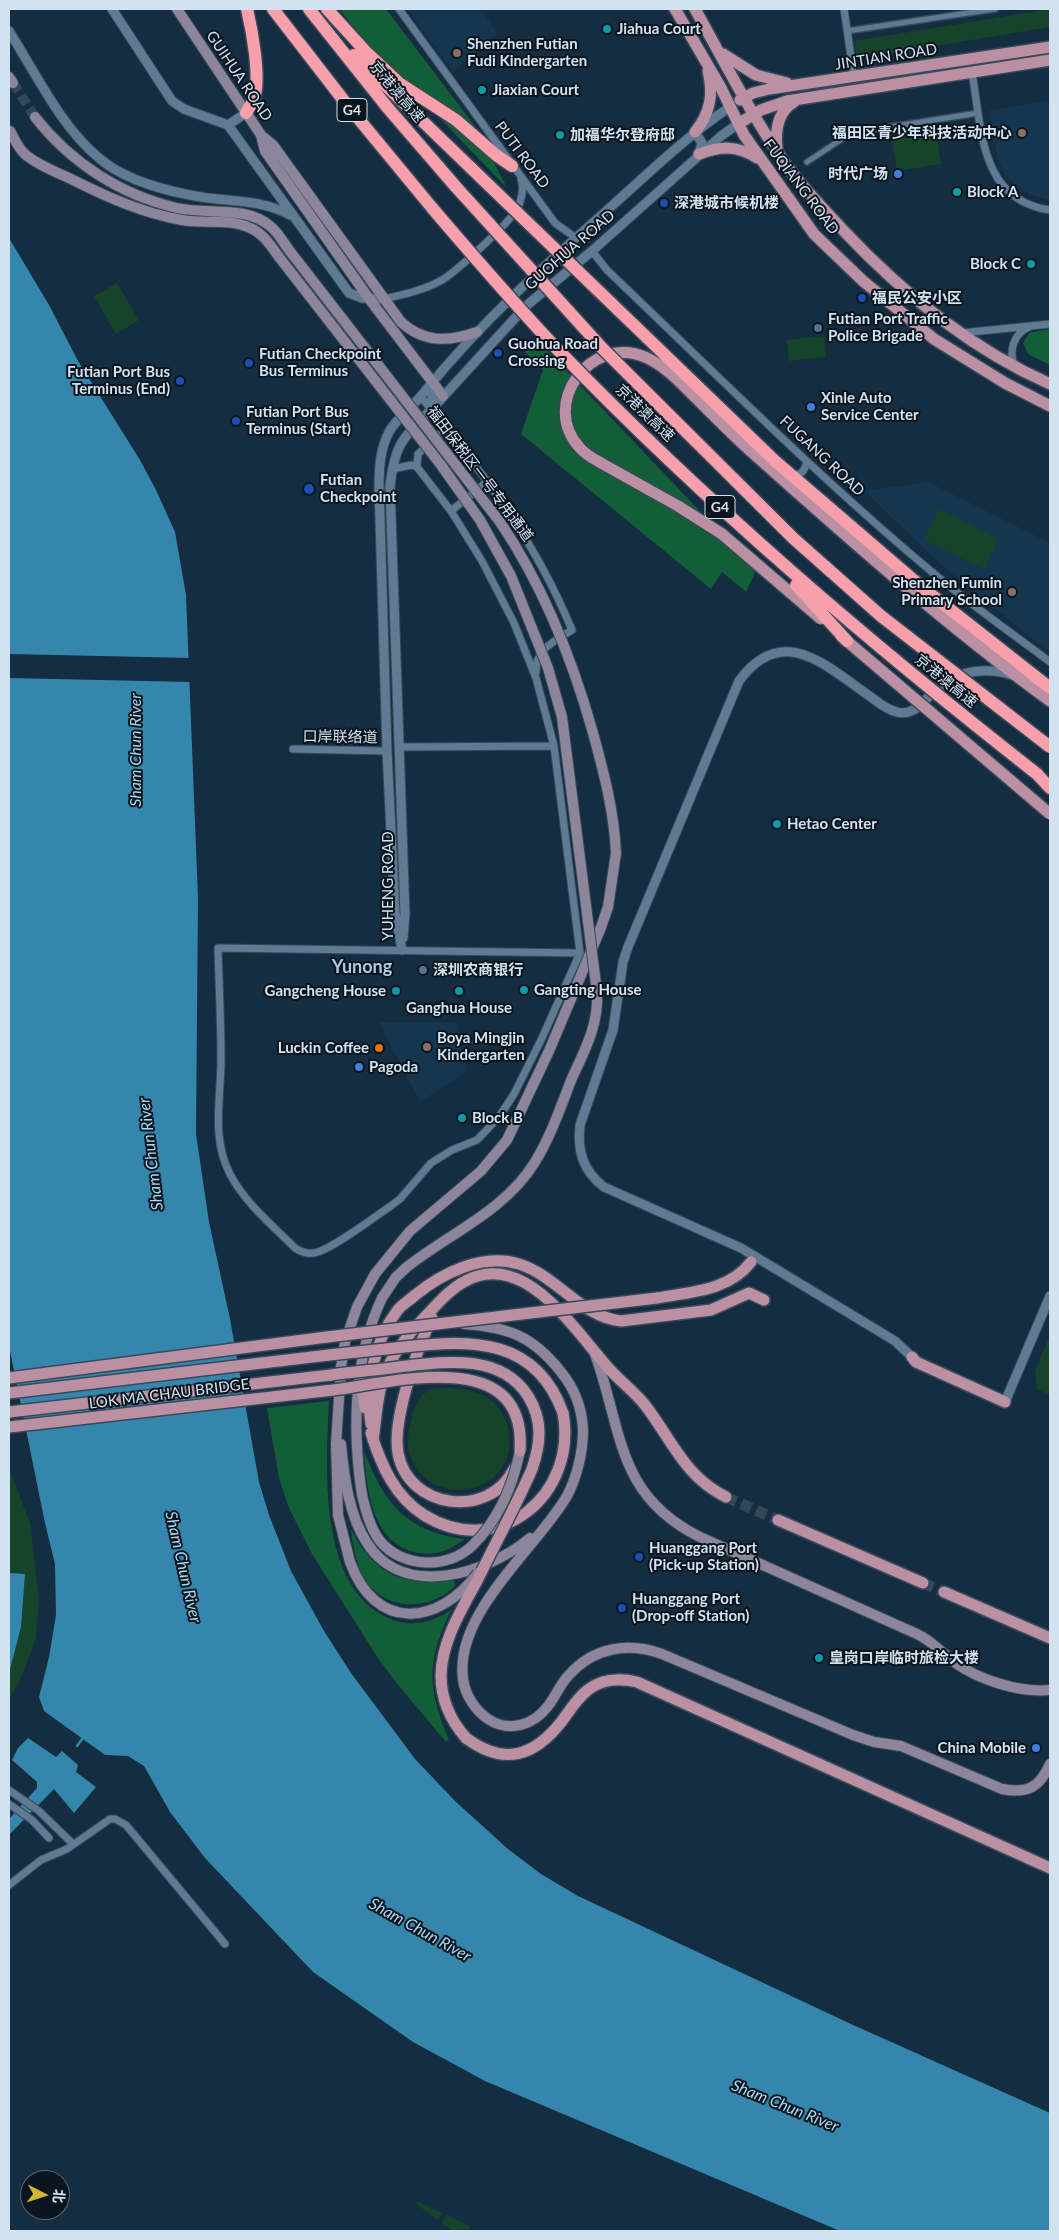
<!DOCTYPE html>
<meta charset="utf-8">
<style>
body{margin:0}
#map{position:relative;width:1059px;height:2240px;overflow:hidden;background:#142d41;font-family:Lato,"Noto Sans SC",sans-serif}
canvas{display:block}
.frame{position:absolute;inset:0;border:10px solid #d3e2ef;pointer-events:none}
.north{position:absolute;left:20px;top:2170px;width:50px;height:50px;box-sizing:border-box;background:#0a151e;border:1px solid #5a6772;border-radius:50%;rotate:95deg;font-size:14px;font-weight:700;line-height:20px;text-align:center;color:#d3e2ef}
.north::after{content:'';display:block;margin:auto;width:18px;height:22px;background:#d4b635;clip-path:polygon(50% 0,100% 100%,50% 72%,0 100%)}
</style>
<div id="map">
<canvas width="1059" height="2240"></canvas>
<div class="frame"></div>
<div class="north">北</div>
</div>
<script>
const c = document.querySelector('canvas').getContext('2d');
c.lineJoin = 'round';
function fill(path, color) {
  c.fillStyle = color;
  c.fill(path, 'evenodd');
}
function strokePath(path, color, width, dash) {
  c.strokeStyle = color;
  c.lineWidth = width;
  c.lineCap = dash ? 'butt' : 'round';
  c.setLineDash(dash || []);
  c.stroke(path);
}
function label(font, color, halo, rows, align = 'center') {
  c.font = font + ' Lato,"Noto Sans SC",sans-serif';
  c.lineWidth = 4;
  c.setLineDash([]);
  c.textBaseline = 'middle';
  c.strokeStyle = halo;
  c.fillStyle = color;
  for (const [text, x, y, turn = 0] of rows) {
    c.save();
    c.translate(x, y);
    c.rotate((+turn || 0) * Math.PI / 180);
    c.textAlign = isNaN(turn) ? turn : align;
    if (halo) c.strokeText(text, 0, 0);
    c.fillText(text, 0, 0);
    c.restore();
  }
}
const built = new Path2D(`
 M407 9H481L497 34 453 71Z
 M1050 100V200L1035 196 1024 191 1015 185 1002 169 997 156 989 111Z
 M928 482 1050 543V653L944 567 864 491Z
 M379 1022H455L467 1071 420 1102Z`);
const green = new Path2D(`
 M1050 9V27L857 59 854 41Z
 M935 127 941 164 897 171 891 134Z
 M117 283 139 320 116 334 94 296Z
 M824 336 826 357 789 361 787 340Z
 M939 509 998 539 984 569 924 540Z
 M1050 1335V1395L1037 1389 1035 1371Z
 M433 1388C451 1388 469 1387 485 1396 514 1413 519 1456 493 1478 467 1499 424 1492 411 1458 406 1445 408 1431 412 1417 415 1403 420 1394 433 1388Z
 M9 1468 30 1523 39 1599 36 1638 20 1680 9 1699Z
 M418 2201 442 2213 438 2220 416 2204Z
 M447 2215 471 2227 467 2231H453L441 2223Z`);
const forest = new Path2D(`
 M339 9H386L477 129 507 188 366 42Z
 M1050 329V365L1028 354 1023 343 1029 333Z
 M536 339 756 570 746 592 722 572 711 589 521 434 543 370 525 352Z
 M329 1401C326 1465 317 1590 391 1619 413 1628 434 1622 452 1609 426 1660 427 1687 449 1740L446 1742 395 1681 378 1658 312 1554 289 1508 279 1478 267 1408Z
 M364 1451C384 1503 406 1532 465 1539 451 1549 438 1556 419 1553 371 1545 367 1489 364 1451Z
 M351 1529C374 1575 404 1587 454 1580L455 1586C429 1612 384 1611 364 1578 356 1563 353 1547 351 1529Z`);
const water = new Path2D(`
 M9 238 49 305 78 361 140 460 156 490 175 532 186 595 198 898 196 1134 209 1222 230 1319 259 1482 269 1515 291 1571 324 1631 351 1673 415 1759 455 1801 508 1849 541 1874 578 1896 851 2024 1050 2113V2231H840L485 2081 413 2042 313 1972 205 1858 170 1812 144 1766 128 1756 105 1755 44 1711 39 1697 49 1657 56 1615 55 1564 45 1523 9 1346Z
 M9 1573 25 1574 21 1627 9 1673Z
 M28 1738 56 1757 62 1751 78 1765 76 1772 96 1787 74 1813 54 1789 9 1835V1819L37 1788V1782L12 1760 18 1748Z`);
const pier = new Path2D(`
 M9 654 191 658V682L9 678Z`);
const stream = new Path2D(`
 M77 1746 83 1738`);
const secondaryTunnel = new Path2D(`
 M13 83 35 117`);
const primaryTunnel = new Path2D(`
 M726 1497 778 1520
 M923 1583 944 1592`);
const pedestrian = new Path2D(`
 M847 31 995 9
 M807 162 851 133 978 113`);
const minor = new Path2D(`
 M399 9 555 223 576 238
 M844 9 854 77
 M972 73C982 128 979 200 1050 210
 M592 251 607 270C716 374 822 481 938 577 974 607 1013 634 1050 662
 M383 299C402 295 425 290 442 280 457 271 508 224 517 209 522 200 524 188 521 179
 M961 333 1050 324
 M1014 366C1009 351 1013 334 1029 327
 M421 397C483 473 534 538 572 630 555 641 535 649 536 672
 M417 467 418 454 446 428
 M392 469 412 465 417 467 451 511 482 561 514 623 536 678 554 746 580 953 542 1038 514 1094 499 1117 477 1140 452 1150 431 1163 400 1199 392 1205C376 1216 330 1251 314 1253 306 1254 301 1252 295 1248 272 1225 245 1203 230 1174 211 1138 221 1098 221 1059 221 1022 219 985 218 948L580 953
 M793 475C802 475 804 471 807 462
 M451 511 488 481
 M399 747 554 746
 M293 749 387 751
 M9 1790 39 1811 73 1844
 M9 1804 32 1820 49 1838
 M9 1885 41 1860 67 1849 110 1819H115L126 1825 225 1944`);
const tertiary = new Path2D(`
 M112 9 172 101 184 109 228 125 349 293 362 298 383 299
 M9 31C35 72 61 127 99 158 123 179 159 189 190 195 226 203 256 197 290 215
 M228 125 246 113
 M695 132 702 143 699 154
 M431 410 526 306 592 251 721 136 738 124
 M403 938 405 914 390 487C394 447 402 437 431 410L433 383
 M402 950 395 913 387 751 379 488C379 469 380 449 389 432 398 416 415 405 426 390 484 319 546 264 614 204 652 170 688 135 730 107
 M912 1357 895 1341 741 1248 604 1187C583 1171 577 1151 580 1125L613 1030 623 962 628 947 739 681C782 623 824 664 868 695 877 701 886 710 897 712 917 717 926 696 940 686 961 670 988 667 1012 675
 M1005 1402 1050 1296`);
const secondary = new Path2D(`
 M177 9 261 135 273 145 401 322C424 343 448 342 477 332
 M9 77 13 83
 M35 117C71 163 121 195 177 208 207 215 245 205 270 226 278 232 283 242 289 250
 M10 131C15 140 19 150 27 156 40 166 56 172 71 179 107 197 142 213 182 220 203 224 229 218 250 228 263 233 271 246 279 257
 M261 135 265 151 370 300 443 396
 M464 1324C508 1327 533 1336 561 1372 575 1389 582 1408 583 1430 583 1452 577 1477 567 1496 536 1549 454 1613 463 1679 465 1695 475 1710 488 1719 509 1733 534 1725 548 1706 556 1696 560 1684 569 1675 594 1647 628 1642 662 1654L853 1735 874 1742 901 1746 1002 1789C1028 1794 1040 1787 1050 1764
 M595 1354C623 1432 616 1495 700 1537L917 1634C932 1641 941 1652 954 1662 979 1680 1020 1693 1050 1690
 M341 1444C344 1476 349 1516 367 1543 404 1601 488 1573 530 1538
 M362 1495C352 1429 353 1360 382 1298
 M350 1562 338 1515 336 1444 341 1367 345 1342 357 1307 375 1274 410 1231 481 1171 507 1140 549 1051 600 930 608 907 616 853`);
const primary = new Path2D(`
 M675 9 720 86 744 135 814 234 863 281 934 339 1005 383 1050 406
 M695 9C724 61 752 117 787 166 804 189 823 208 842 229 902 293 969 348 1050 384
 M723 54 756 75 787 83
 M740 100 753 93 769 89 1050 47
 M738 124 761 110 787 101 1050 60
 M695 132C710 114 714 95 708 71
 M777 149C775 131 777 112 794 102
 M699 154C721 146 737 145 757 158
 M601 463C594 459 586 455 580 448 539 404 591 334 645 357 668 367 685 388 703 405 720 422 737 439 755 455 850 540 947 626 1050 701
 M657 1298C690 1292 729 1291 751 1262
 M432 1318C417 1348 392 1421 398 1453 408 1509 489 1520 514 1469
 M912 1357 916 1362 1005 1402
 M360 1370 365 1408
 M9 1378 327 1337
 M9 1393 329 1355
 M9 1412 331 1375
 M371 1424C365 1387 374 1341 397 1311 401 1305 409 1301 414 1296 442 1273 482 1253 519 1264 557 1276 581 1317 621 1321L711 1310 749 1293 764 1300
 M9 1427 333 1390
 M371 1433C381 1465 395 1497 424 1515 498 1561 578 1495 563 1413
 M373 1440C376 1421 377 1391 385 1373 398 1343 420 1322 442 1299 509 1231 564 1316 605 1364 617 1379 633 1390 645 1405 672 1440 684 1476 726 1497
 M778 1520 923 1583
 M944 1592 1050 1638
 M466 1738C504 1766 534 1757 562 1721 570 1710 578 1697 589 1689 604 1678 620 1678 637 1682L1050 1868`);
const motorway = new Path2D(`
 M273 9 348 106 433 209
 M309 9 387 107 456 187
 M327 9 367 53 399 83 456 120 496 155 512 166
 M354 55 471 168
 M246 113C248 109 252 104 254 99 261 78 252 30 247 9
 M610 302 775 461 924 589 1050 688
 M1037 774 1050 788`);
const secondaryBridge = new Path2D(`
 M289 250 500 522C544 587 572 658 593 733 604 773 614 811 616 853
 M279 257 441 465 480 520 511 576 548 668 562 717 597 992C599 1024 585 1050 572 1078 561 1106 551 1136 535 1162 506 1210 450 1233 407 1267L396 1277 382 1298
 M362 1495C366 1511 370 1528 380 1541 402 1568 448 1570 473 1545 498 1520 513 1485 520 1451
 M350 1562C375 1631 437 1627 478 1573`);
const primaryBridge = new Path2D(`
 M601 463 678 506 722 534 821 619
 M841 636 1050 814
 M327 1337 657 1298
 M329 1355C354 1352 379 1350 404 1347 472 1339 536 1338 563 1413
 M331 1375C353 1372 376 1370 399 1367 442 1362 500 1352 528 1396 543 1420 541 1443 532 1469 516 1506 496 1542 478 1579 462 1609 442 1640 441 1675 441 1699 450 1720 466 1738
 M333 1390C396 1382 527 1345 520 1451`);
const motorwayBridge = new Path2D(`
 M471 168 610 302
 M456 187 603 349 793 538 881 616 1050 747
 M433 209C474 257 516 306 560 352 708 505 870 643 1037 774
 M796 585 847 641`);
const markers = [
 [607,29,5,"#0f9aa8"],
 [457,53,5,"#8d6e63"],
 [482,90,5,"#0f9aa8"],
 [1022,133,5,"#8d6e63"],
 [560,135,5,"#0f9aa8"],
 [898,174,5,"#3f7fe0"],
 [957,192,5,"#0f9aa8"],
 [664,203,5,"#1a4fb4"],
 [1031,264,5,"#0f9aa8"],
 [862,298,5,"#1a4fb4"],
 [818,328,5,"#5c6f8a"],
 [498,353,5,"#1a4fb4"],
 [249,363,5,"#1a4fb4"],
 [180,381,5,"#1a4fb4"],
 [811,407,5,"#3f7fe0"],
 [236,421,5,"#1a4fb4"],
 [309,489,6,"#1a4fb4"],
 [1012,592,5,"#8d6e63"],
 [777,824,5,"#0f9aa8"],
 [423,970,5,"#5c6f8a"],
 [524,990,5,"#0f9aa8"],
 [396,991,5,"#0f9aa8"],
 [459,991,5,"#0f9aa8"],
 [427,1047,5,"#8d6e63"],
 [379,1048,5,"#e8710a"],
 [359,1067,5,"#3f7fe0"],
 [462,1118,5,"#0f9aa8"],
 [639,1557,5,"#1a4fb4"],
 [622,1608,5,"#1a4fb4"],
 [819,1658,5,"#0f9aa8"],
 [1036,1748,5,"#3f7fe0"]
];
const shields = [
 [352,110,30],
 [720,507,30]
];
const shieldNames = [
 ["G4",352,110],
 ["G4",720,507]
];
const poiNames = [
 ["Jiahua Court",617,29],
 ["Shenzhen Futian",467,44],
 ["Fudi Kindergarten",467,61],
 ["Jiaxian Court",492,90],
 ["福田区青少年科技活动中心",1012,133,"right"],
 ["加福华尔登府邸",570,135],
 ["时代广场",888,174,"right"],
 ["Block A",967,192],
 ["深港城市候机楼",674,203],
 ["Block C",1021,264,"right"],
 ["福民公安小区",872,298],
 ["Futian Port Traffic",828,319],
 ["Police Brigade",828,336],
 ["Guohua Road",508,344],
 ["Crossing",508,361],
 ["Futian Checkpoint",259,354],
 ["Bus Terminus",259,371],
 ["Futian Port Bus",170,372,"right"],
 ["Terminus (End)",170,389,"right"],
 ["Xinle Auto",821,398],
 ["Service Center",821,415],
 ["Futian Port Bus",246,412],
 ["Terminus (Start)",246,429],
 ["Futian",320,480],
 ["Checkpoint",320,497],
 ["Shenzhen Fumin",1002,583,"right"],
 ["Primary School",1002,600,"right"],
 ["Hetao Center",787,824],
 ["深圳农商银行",433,970],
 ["Gangting House",534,990],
 ["Gangcheng House",386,991,"right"],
 ["Ganghua House",459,1008,"center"],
 ["Boya Mingjin",437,1038],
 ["Kindergarten",437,1055],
 ["Luckin Coffee",369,1048,"right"],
 ["Pagoda",369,1067],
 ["Block B",472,1118],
 ["Huanggang Port",649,1548],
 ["(Pick-up Station)",649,1565],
 ["Huanggang Port",632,1599],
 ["(Drop-off Station)",632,1616],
 ["皇岗口岸临时旅检大楼",829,1658],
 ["China Mobile",1026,1748,"right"]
];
const streetNames = [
 ["JINTIAN ROAD",886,57,-9],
 ["GUIHUA ROAD",239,76,56],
 ["京港澳高速",397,92,50],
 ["PUTI ROAD",522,155,53],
 ["FUQIANG ROAD",801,187,53],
 ["GUOHUA ROAD",570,250,-41],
 ["京港澳高速",645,413,44],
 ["FUGANG ROAD",822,456,43],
 ["福田保税区一号专用通道",480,474,53],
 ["京港澳高速",946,681,39],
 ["口岸联络道",340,737,1],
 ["YUHENG ROAD",388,886,-90],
 ["LOK MA CHAU BRIDGE",169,1394,-7]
];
const waterNames = [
 ["Sham Chun River",136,750,-90],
 ["Sham Chun River",151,1154,-97],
 ["Sham Chun River",183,1567,77],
 ["Sham Chun River",420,1930,29],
 ["Sham Chun River",785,2106,22]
];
const quarterNames = [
 ["Yunong",362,967]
];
fill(built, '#16364f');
fill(green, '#16442a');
fill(forest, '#125e37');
fill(water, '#3486ac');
fill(pier, '#142d41');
strokePath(stream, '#3486ac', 2.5);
strokePath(secondaryTunnel, '#31485b', 10, [10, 5]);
strokePath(primaryTunnel, '#31485b', 11, [11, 5.5]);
strokePath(pedestrian, '#374a5b', 8);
strokePath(minor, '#374a5b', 9);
strokePath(tertiary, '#374a5b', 11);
strokePath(secondary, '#374a5b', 12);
strokePath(primary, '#374a5b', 14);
strokePath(motorway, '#374a5b', 15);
strokePath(pedestrian, '#5f7a92', 5);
strokePath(minor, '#5f7a92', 7);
strokePath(tertiary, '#5f7a92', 9);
strokePath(secondary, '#8d859a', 10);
strokePath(primary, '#bb90a2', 11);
strokePath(motorway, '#f89fac', 12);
strokePath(secondaryBridge, '#374a5b', 12, []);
strokePath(primaryBridge, '#374a5b', 14, []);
strokePath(motorwayBridge, '#374a5b', 15, []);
strokePath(secondaryBridge, '#8d859a', 10);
strokePath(primaryBridge, '#bb90a2', 11);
strokePath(motorwayBridge, '#f89fac', 12);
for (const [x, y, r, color] of markers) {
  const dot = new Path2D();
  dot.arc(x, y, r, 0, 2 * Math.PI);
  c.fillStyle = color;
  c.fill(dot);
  strokePath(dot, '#0a151e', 2);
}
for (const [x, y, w] of shields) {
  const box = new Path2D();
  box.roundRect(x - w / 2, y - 11.5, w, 23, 4);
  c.fillStyle = '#0a151e';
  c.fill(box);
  strokePath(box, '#d3e2ef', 1);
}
label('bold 14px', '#d3e2ef', null, shieldNames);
label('bold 15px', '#d3e2ef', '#0a151e', poiNames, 'left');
label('15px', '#d3e2ef', '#0a151e', streetNames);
label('italic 16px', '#a9d8f1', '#0a151e', waterNames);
label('bold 18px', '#adcae4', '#0a151e', quarterNames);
</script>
